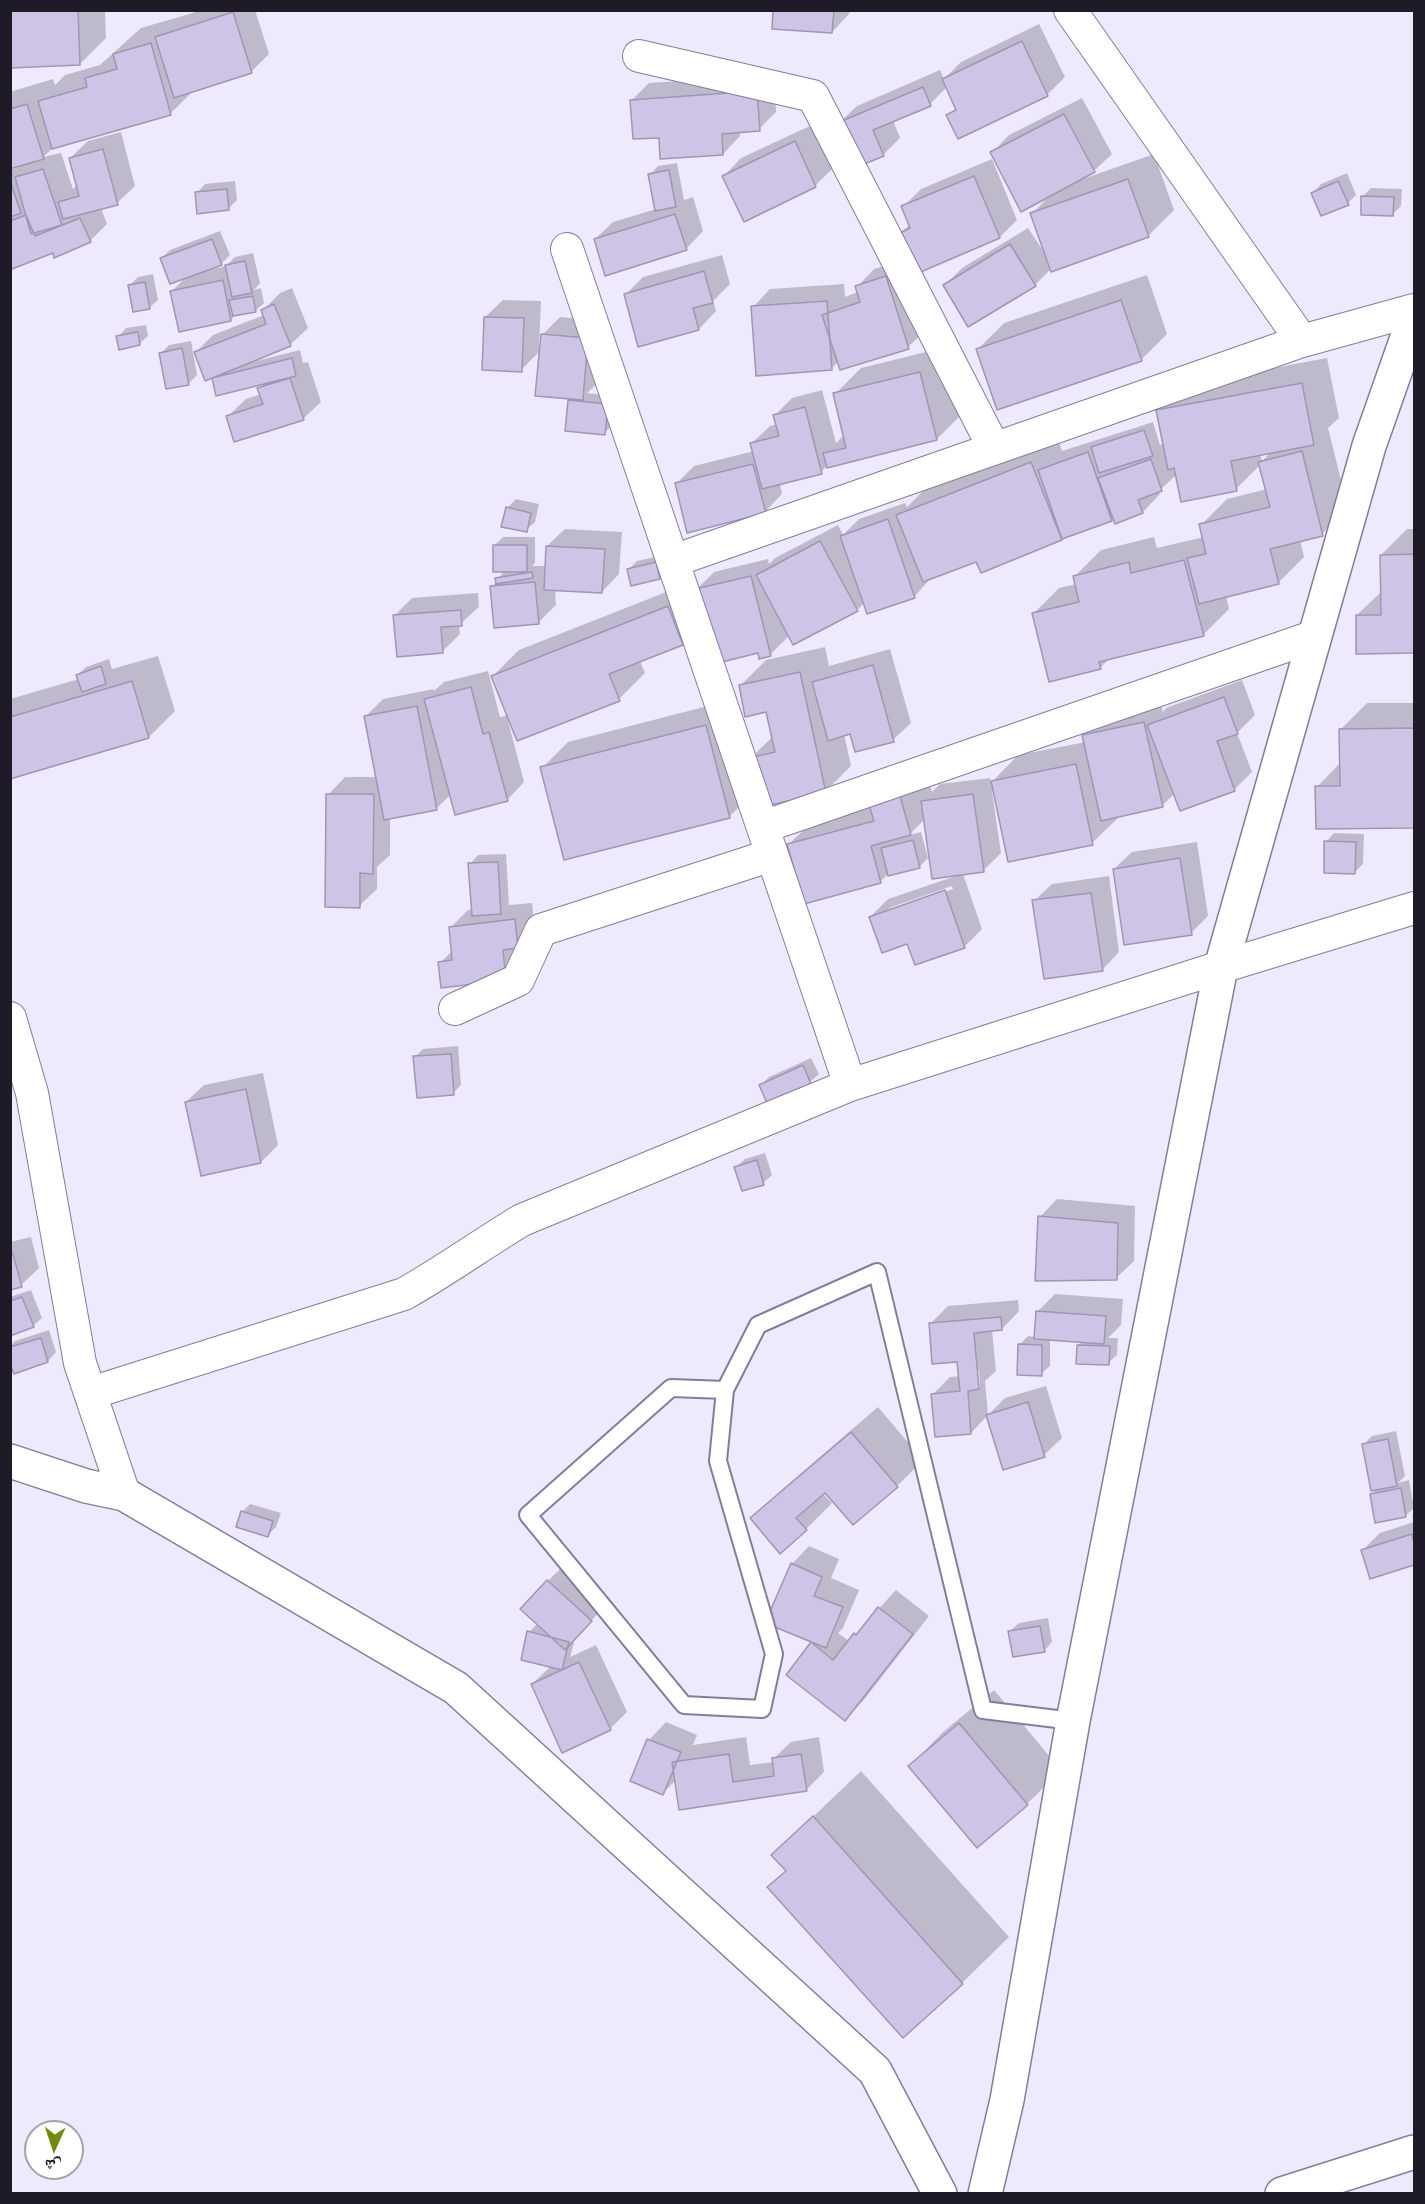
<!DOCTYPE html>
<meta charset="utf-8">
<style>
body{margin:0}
#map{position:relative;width:1425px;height:2204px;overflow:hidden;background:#efe9fe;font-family:Lato,"Noto Naskh Arabic",sans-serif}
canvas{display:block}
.frame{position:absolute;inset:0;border:12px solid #1e1a27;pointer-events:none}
.north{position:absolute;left:24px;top:2120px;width:60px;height:60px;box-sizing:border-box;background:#fff;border:2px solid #a5a3a9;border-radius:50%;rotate:183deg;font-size:16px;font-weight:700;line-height:24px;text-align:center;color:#1e1a27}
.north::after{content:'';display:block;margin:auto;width:21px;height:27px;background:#6e8d10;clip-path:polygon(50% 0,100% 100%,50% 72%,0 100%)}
</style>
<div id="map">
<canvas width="1425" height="2204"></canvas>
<div class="frame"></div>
<div class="north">ش</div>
</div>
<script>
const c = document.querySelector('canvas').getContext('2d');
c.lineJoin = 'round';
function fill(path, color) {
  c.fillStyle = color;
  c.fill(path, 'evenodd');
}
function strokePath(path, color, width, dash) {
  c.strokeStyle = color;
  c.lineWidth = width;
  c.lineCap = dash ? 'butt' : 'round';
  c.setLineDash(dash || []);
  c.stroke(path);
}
const shadow = new Path2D(`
 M10 10H105L106 38 80 64Z
 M203 10H255L269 54 251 72 194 90 171 113 54 147 43 157 61 153 73 189 77 185 70 158 88 141 121 132 135 186 117 203 101 208 107 224 90 241 10 261V170L20 167 19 165 10 167V92L53 79 55 85 65 75 100 65 141 28Z
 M774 10H850L849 14 832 32Z
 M1039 24 1065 77 1047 95 948 116 957 107 947 87 930 104 893 120 900 138 883 155 839 123 857 106 940 70 944 79 961 62Z
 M774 75 776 112 759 129 740 131V136L723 154 660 136 631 101 649 83Z
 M1082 98 1112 154 1094 171 1085 176 1086 178 1154 154 1174 210 1148 236 1051 269 1035 285H945L962 268 1028 228 1046 255 1032 214 1049 196 992 153 1009 135Z
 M812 125 833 168 815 186 744 220 724 176 741 158Z
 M992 159 1017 220 1000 237 916 272 900 234 910 224 903 207 921 189Z
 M677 163 684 200 693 197 703 231 686 249 595 239 613 222 656 209 650 175 658 166Z
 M1347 173 1356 195 1348 203 1313 193 1321 184Z
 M235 181 237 200 229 208 197 193 205 184Z
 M1371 188 1402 189 1401 206 1393 214 1363 196Z
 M220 231 230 255 221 264 213 267V269L226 266 235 257 253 253 260 283 254 290 261 288 264 303 255 311 236 314 231 320 172 291 186 277 162 258 170 250Z
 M722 255 730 284 713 301 716 311 699 329 625 295 643 277Z
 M903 260 926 330 908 347 839 361 831 369 753 307 770 289 844 284 845 297 858 292 857 287 874 269Z
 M153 274 158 300 149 308 129 286 138 277Z
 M1147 275 1167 334 1141 360 978 349 1004 323Z
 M292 288 308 328 290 345 252 360V362L300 350 303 363 308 362 321 402 303 419 228 416 246 399 261 394 259 389 266 382 213 378 218 374 196 352 213 335 264 315 263 310 280 293Z
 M503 300 541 301 539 346H542L543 334 560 317 605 321 600 381 587 393 616 396 613 425 604 433 569 400 572 397 541 350 521 370 485 317Z
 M146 325 148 336 139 344 118 337 126 328Z
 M191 341 197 375 189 383 161 353 169 345Z
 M946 347 963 413 937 439 827 466 821 472 780 483 782 494 765 512 677 483 694 466 754 451 752 443 770 426 777 424 775 415 792 398 822 390 836 443 845 434 835 394 861 368Z
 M1327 358 1339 418 1328 428 1348 508 1322 534 1300 540 1304 557 1278 583 1226 596 1229 609 1203 635 1110 658 1100 668 1033 614 1059 588 1076 584 1075 576 1101 550 1154 537 1157 548 1204 537 1201 525 1227 499 1267 489 1260 465 1236 489 1177 474 1159 491 1160 494 1143 512 1116 522 1114 517 1064 536 1061 539 977 560 931 578 914 597 864 603 857 610 786 631 788 637 770 655 759 652 705 622 682 644 640 661 645 673 619 699 507 717 524 782 507 800 451 794 436 809 390 818V855L377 867V889L359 906 328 795 345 777H377L365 717 383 699 434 689V691L444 682 488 671 500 717 509 715 493 676 519 650 694 581 697 589 714 572 768 559 769 564 775 558 838 525 843 535 859 519 905 503 907 507 924 490 1057 437 1062 451 1153 422 1160 445 1164 444 1158 411 1184 385ZM1271 452 1262 461 1260 454Z
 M516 499 539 504 535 522 526 530 507 508Z
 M565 529 622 532 619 574 602 592 555 589 556 605 539 622 492 587 504 571 495 545 503 537H535V563L532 566H546L547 546Z
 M1407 529H1414V652H1357V615L1382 591 1381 555Z
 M664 555 668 570 660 578 629 569 637 561Z
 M478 593 479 607 459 625 460 634 442 652 395 615 412 598Z
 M825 647 829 666 890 649 911 723 893 740 851 732 844 734 851 766 825 792 751 758 773 736 768 710 740 686 766 660Z
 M158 656 175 711 149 737 10 778V699L79 679 78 675 86 667 109 659 112 669Z
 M1242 680 1255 715 1237 733 1252 772 1234 790 1175 793 1162 806 1118 816V818L1092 843 994 790 992 791 1001 853 983 871 963 874 982 929 965 946 915 963 908 943 870 917 888 899 956 876 925 819 909 835 921 832 928 858 919 867 888 874 880 882 789 844 815 819 926 771 932 792 940 784 990 778 991 783 1018 755 1086 742 1084 735 1102 718 1161 705 1163 712 1166 708ZM952 886 953 889 889 911V908Z
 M731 700 755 791 729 817 542 768 568 742Z
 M1367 703H1414V827H1317V787L1341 762V729Z
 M1334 833 1364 834 1363 864 1355 872 1326 842Z
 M1197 842 1208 916 1191 933 1114 869 1132 852Z
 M506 854 509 905 532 903 535 929 506 979 440 963 453 950 451 927 468 910 473 909 470 864 478 855Z
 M1109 876 1119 952 1102 970 1034 901 1052 884Z
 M458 1046 461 1085 453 1093 415 1057 423 1049Z
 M811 1058 819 1074 810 1082 761 1085 769 1077Z
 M263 1073 278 1145 261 1162 186 1102 204 1085Z
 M765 1153 772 1175 763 1183 736 1167 745 1159Z
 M1057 1199 1135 1206 1134 1261 1116 1278 1040 1217Z
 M31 1237 39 1268 21 1285 10 1288V1242Z
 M31 1290 42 1318 33 1326 10 1334V1297Z
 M1055 1294 1123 1299 1121 1325 1108 1338H1118L1117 1355 1108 1363 1078 1345 1083 1341 1050 1338V1366L1041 1374 1019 1345 1028 1336 1036 1337 1037 1312Z
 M1018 1300 1019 1311 1002 1329 992 1330 996 1371 985 1381 988 1415 1005 1398 1046 1386 1062 1438 1044 1455 987 1416 971 1433 933 1394 950 1377 960 1376 958 1360 930 1324 948 1306ZM979 1370 980 1388H977L976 1373Z
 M49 1330 56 1352 48 1361 10 1360V1346L15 1341Z
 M878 1407 923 1460 897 1486 825 1491 822 1493 832 1503 806 1529 752 1518 778 1493Z
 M1396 1431 1405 1476 1398 1483 1409 1480 1414 1508 1405 1516 1371 1495 1377 1488 1364 1444 1372 1436Z
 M250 1504 281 1513 276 1527 268 1535 242 1512Z
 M1414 1522V1564L1371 1578 1362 1551 1380 1533Z
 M809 1546 839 1559 831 1578 859 1590 843 1628 838 1633 849 1641 896 1590 929 1616 863 1701 845 1719 812 1643 814 1641 792 1564Z
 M565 1564 608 1603 572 1641 574 1643 570 1657 596 1645 627 1712 610 1729 532 1684 551 1666 529 1632 538 1623 548 1581Z
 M1048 1618 1052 1642 1044 1651 1010 1631 1019 1623Z
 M994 1690 1061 1770 1027 1804 977 1846 910 1766 943 1732Z
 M666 1722 697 1735 693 1745 746 1737 750 1765 774 1762 773 1759 791 1742 819 1737 824 1772 806 1790 676 1780 663 1793 632 1781 649 1740Z
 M861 1771 1009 1937 962 1983 903 2036 769 1887 787 1870 773 1855Z`);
const building = new Path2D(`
 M10 10H78L80 65 10 68Z
 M773 10H834L832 33 772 29Z
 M233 12 252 73 174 98 155 37Z
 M1022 41 1048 96 958 139 946 115 956 110 942 79Z
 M151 43 171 115 52 149 38 101 87 87 85 78 117 69 113 54Z
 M923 87 931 106 873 130 884 156 857 167 837 123Z
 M757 91 760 131 722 134 723 155 660 159 659 138 633 139 630 100Z
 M27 104 44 159 10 169V109Z
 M1064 114 1095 172 1021 212 990 152Z
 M795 141 816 187 744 222 722 176Z
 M103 149 118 205 63 219 58 202 79 196 69 158Z
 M43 169 62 225 31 234 15 177Z
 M669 170 676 207 655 211 648 174Z
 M974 176 1000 238 916 274 898 234 910 228 901 206Z
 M1128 179 1149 237 1051 272 1030 213Z
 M10 181 21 213 10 217Z
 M1338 181 1349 205 1321 216 1311 193Z
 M227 189 229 210 197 214 195 192Z
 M1361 196 1394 197 1393 216 1361 215Z
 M675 214 687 250 605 276 594 239Z
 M26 215 35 236 80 218 91 242 54 258 53 253 12 269 10 265V221Z
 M212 239 222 265 170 284 160 258Z
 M1010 244 1036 286 968 327 943 285Z
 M245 261 252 293 232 297 225 265Z
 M704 271 713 303 693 308 699 330 638 347 624 294Z
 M886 276 909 349 840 370 822 315 860 302 855 286Z
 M223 280 231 321 179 332 170 291Z
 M145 282 150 309 133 312 128 285Z
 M253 296 256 312 233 316 229 300Z
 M1121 300 1142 361 997 410 976 349Z
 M827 301 832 370 756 376 751 306Z
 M274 304 291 346 205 381 194 352 266 324 261 310Z
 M484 317 524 318 522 372 482 370Z
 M138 332 140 345 119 350 116 336Z
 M541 334 588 338 583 400 535 396Z
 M182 348 189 385 166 389 159 353Z
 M292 358 296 376 216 396 212 378Z
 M920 372 937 440 827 468 823 453 846 448 833 393Z
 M290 378 304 420 234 442 226 416 263 404 257 388Z
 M1302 383 1314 445 1231 461 1237 491 1181 502 1174 468 1168 470 1156 410Z
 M568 400 608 404 605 435 565 431Z
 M805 407 822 474 762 489 750 443 779 436 773 415Z
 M1144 430 1153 456 1099 473 1091 447Z
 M1302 451 1323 536 1270 549 1279 584 1199 604 1187 558 1206 554 1199 524 1270 507 1258 462Z
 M1088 452 1112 521 1062 539 1038 470Z
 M1151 459 1162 491 1138 500 1143 513 1115 524 1098 478Z
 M1031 462 1062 540 981 573 976 562 923 582 896 515Z
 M753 464 766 513 687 533 675 483Z
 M506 507 531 513 527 532 501 527Z
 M888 519 915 598 867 614 840 536Z
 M820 541 858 611 793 645 756 575Z
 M493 545H527V572H493Z
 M546 546 605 549 602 593 544 590Z
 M1414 554V653L1356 654V615H1381L1380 555Z
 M1184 560 1204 636 1099 662 1101 669 1049 682 1032 613 1079 602 1073 576 1129 562 1131 573Z
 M656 562 660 579 631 586 627 569Z
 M532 572 533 578 496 584 495 578Z
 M751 576 771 656 759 659 758 653 714 664 695 589Z
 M535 582 539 624 494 628 490 586Z
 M668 606 683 645 609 674 620 701 517 741 491 676Z
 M461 610 462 626 441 627 443 653 397 657 393 615Z
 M873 665 894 742 855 752 850 734 828 741 812 682Z
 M101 666 106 684 82 692 76 675Z
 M800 672 826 793 760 807 749 758 775 752 766 712 745 717 739 685Z
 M132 681 149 738 10 779V717Z
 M471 687 483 734 489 732 508 801 455 815 424 699Z
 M1224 697 1238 734 1217 741 1235 791 1180 811 1147 725Z
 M417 706 437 810 384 820 364 716Z
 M1144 722 1163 807 1101 821 1082 735Z
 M706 725 730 818 564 860 540 767Z
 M1414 728V828L1316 829 1315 786H1340L1339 729Z
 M1076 764 1093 845 1008 862 991 781Z
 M326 794H374L373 874 360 873V908L325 907Z
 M973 794 984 872 932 879 921 801Z
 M900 796 911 835 871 846 881 883 804 904 787 844 874 821 869 805Z
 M913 840 920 868 888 876 881 848Z
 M1324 841 1356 842 1355 874 1324 873Z
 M1180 858 1192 935 1124 945 1113 869Z
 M498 862 501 914 472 916 468 863Z
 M945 890 965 948 915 965 907 944 882 953 869 917Z
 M1091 893 1103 971 1044 979 1032 900Z
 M515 919 518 948 503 950 506 980 441 988 438 962 452 960 449 927Z
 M451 1054 454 1095 417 1098 413 1056Z
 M803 1065 811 1084 767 1103 759 1085Z
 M246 1089 261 1163 201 1176 185 1102Z
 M757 1160 764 1185 742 1191 734 1167Z
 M1038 1216 1118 1223 1117 1280 1035 1281Z
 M10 1254H13L22 1287 10 1290Z
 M22 1297 34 1327 10 1336V1301Z
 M1036 1311 1106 1316 1104 1344 1034 1339Z
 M1001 1317 1002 1330 974 1333 979 1389 968 1391 971 1434 935 1437 931 1394 960 1391 957 1362 932 1364 929 1323Z
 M41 1338 48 1362 14 1374 10 1364V1347Z
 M1018 1344 1042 1345V1376L1017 1375Z
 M1077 1345 1110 1346 1109 1365 1076 1364Z
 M1028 1402 1045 1457 1003 1470 986 1415Z
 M851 1432 898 1487 853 1525 825 1493 796 1518 807 1530 780 1554 750 1518Z
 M1388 1439 1397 1486 1371 1491 1362 1444Z
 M1401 1488 1406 1517 1375 1523 1370 1494Z
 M241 1511 273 1521 268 1537 236 1527Z
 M1412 1534 1414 1543V1565L1370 1579 1361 1550Z
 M791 1563 822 1577 814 1596 843 1607 826 1648 765 1623Z
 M547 1580 592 1621 565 1650 520 1609Z
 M878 1607 913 1634 845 1721 786 1675 811 1642 833 1660 854 1633 856 1635Z
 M1040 1626 1045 1652 1013 1657 1008 1631Z
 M527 1631 569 1642 562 1670 521 1660Z
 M579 1662 611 1730 562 1753 531 1684Z
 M959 1723 1028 1805 977 1848 908 1766Z
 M647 1739 681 1752 663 1795 630 1781Z
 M729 1754 733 1782 774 1776 772 1758 801 1754 807 1791 679 1810 672 1762Z
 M813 1816 963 1984 903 2038 767 1887 786 1871 771 1855Z`);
const service = new Path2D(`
 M725 1390 671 1388 528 1515 684 1705 762 1709 774 1654 718 1461 725 1390 758 1325 877 1272 983 1710 1073 1721`);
const minor = new Path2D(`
 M1070 10 1302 341
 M639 56 813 96 994 448
 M567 249 850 1085
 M673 561 1302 341 1414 310
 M763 827 1315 636
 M455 1009 518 980 541 930 772 855
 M10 1018 32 1093 80 1363 124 1494
 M91 1393 404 1294C445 1271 482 1244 522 1220L850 1085 1221 967 1414 908`);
const tertiary = new Path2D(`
 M985 2194 1007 2100 1073 1721 1221 967 1369 446 1414 318`);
const secondary = new Path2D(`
 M10 1461 86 1486 124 1494 456 1688 875 2071 940 2194`);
const motorway = new Path2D(`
 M1282 2194 1414 2152`);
fill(shadow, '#0003');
fill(building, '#cec4e6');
strokePath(building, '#9f95b5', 1.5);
strokePath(service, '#857c9b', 20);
strokePath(minor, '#857c9b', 34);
strokePath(tertiary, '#857c9b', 36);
strokePath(secondary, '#857c9b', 36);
strokePath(motorway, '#857c9b', 36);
strokePath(service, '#fff', 16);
strokePath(minor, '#fff', 32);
strokePath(tertiary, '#fff', 33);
strokePath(secondary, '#fff', 33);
strokePath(motorway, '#fff', 33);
</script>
